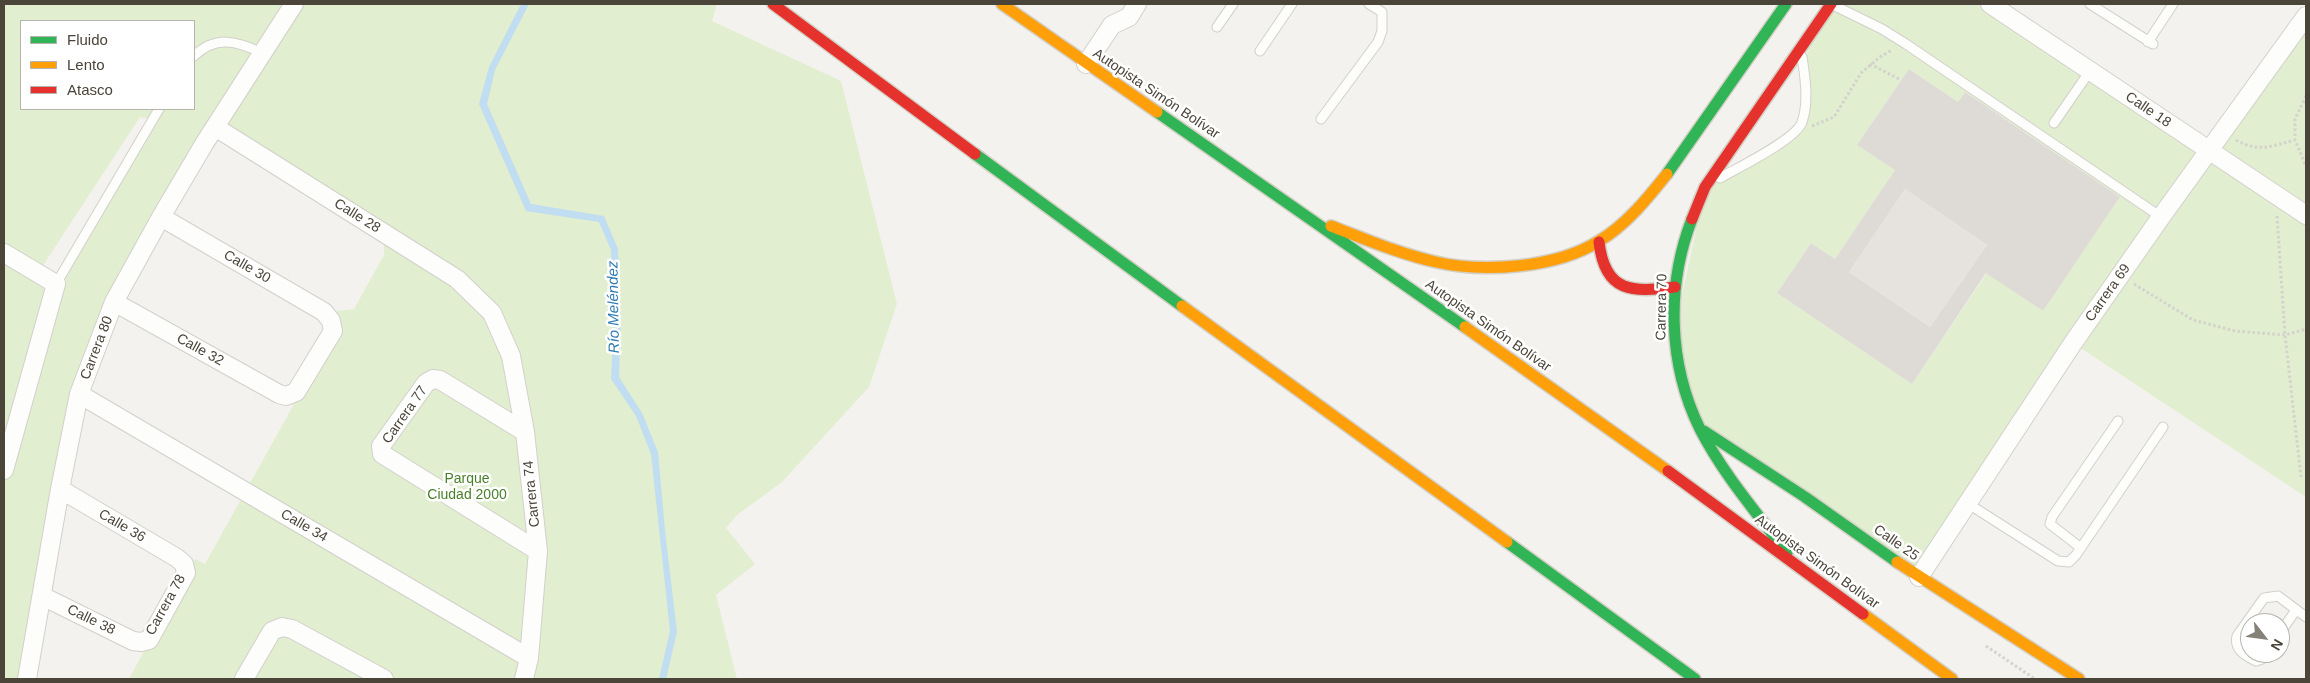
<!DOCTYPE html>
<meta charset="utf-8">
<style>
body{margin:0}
#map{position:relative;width:2310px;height:683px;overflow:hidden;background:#f4f2ee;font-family:Arial,sans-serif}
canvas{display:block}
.frame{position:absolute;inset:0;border:5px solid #4b4439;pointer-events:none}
.legend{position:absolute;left:20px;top:20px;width:175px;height:90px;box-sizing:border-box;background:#fff;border:1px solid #b7b4b0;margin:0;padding:6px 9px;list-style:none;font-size:15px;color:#4b4439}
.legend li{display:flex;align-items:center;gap:10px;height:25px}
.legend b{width:25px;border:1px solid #b7b4b0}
.north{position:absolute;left:2240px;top:613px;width:50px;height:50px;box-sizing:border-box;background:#fff;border:1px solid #b7b4b0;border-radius:50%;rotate:120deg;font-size:14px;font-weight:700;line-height:20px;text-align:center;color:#4b4439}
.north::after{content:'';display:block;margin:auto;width:18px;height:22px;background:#868178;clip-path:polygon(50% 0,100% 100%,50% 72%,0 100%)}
</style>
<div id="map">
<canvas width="2310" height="683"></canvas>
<div class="frame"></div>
<ul class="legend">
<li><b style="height:6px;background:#30b455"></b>Fluido</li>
<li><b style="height:6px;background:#ff9f0a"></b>Lento</li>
<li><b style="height:6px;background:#e5322d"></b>Atasco</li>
</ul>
<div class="north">N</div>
</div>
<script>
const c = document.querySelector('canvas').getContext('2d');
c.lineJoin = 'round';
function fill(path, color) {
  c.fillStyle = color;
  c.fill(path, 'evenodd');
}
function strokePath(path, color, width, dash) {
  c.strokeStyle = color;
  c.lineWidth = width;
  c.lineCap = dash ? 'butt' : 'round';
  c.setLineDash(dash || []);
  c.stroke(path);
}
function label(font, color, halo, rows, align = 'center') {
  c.font = font + ' Arial,sans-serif';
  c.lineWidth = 5;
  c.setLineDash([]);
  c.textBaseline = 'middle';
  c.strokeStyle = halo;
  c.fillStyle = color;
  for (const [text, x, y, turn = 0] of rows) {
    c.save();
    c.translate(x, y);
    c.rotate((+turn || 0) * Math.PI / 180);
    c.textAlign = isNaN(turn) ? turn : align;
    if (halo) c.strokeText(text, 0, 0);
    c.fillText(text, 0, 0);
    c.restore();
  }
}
const green = new Path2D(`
 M4 4H717L712 21 841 81 897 304 869 387 782 482 737 515 726 528 755 564 716 595 737 679H129L186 573 195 559 205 564 293 406 296 392 331 321 337 311 354 309 384 255V234L215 127 161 217 79 394 27 679H4V253L55 284 151 119 140 117 42 267 4 244ZM21 21H194V109H21Z
 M1831 4H1990L2210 151 2306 16V497L2073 343 1916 575 1699 427 1674 334 1705 187 1802 124 1803 62ZM1909 69 1958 102 1965 92 2120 197 2043 311 1987 273 1912 384 1777 293 1811 243 1835 259 1895 170 1858 144Z`);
const parking = new Path2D(`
 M1905 189 1987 245 1930 327 1849 272Z`);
const water = new Path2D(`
 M521 4H529L495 70 487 104 531 204 604 216 618 249 621 320 619 377 642 413 658 452 665 531 677 632 666 679H659L670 631 651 454 636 416 611 379 614 320 611 250 599 222 526 211 479 104 489 67Z`);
const building = new Path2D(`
 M1909 69 1958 102 1965 92 2120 197 2043 311 1986 273 1912 384 1777 293 1811 243 1835 259 1895 170 1857 145ZM1905 189 1987 245 1930 327 1849 272Z`);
const path = new Path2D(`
 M1870 64 1901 80
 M2306 96 2295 119V140L2306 166
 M1812 126 1834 117 1861 73 1880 57 1892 50
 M2236 140C2258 153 2272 146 2295 140
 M2277 216 2285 335 2301 477
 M2134 284 2193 320 2235 331 2285 335 2306 329
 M1986 646 2035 679`);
const lane = new Path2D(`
 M2090 4 2153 44
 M1833 5 1882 29 1906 44 2161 217
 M1217 27 1233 4
 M2148 42 2173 4
 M1260 51 1292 4
 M194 56C216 35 237 41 262 53
 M1321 119 1378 42 1382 31V12L1369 4
 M2054 123 2090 71
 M1720 178C1737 168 1797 139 1802 122 1809 103 1805 76 1802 57
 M56 284 159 109
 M1967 503 2058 561 2069 562 2076 555 2163 427
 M2081 548 2050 524 2052 517 2118 421
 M2280 633 2296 610
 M2266 653 2262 659 2256 661C2244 655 2234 649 2237 636L2264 598 2278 596 2306 617`);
const street = new Path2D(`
 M1990 4 2306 215
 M1086 64 1112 25 1129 17 1137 4
 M215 127 457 279 492 313 511 356 525 432 538 551 529 658 524 679
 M4 253 56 284 4 470
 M114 302 279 394 286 396 296 392 333 331 331 321 324 312 161 217
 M79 394 529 658
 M525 432 440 380 433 379 426 383 381 446 382 454 538 551
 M1919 577 2073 343 2161 217 2306 16
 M42 596 133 641 141 642 149 640 186 573 184 564 177 558 60 489
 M27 679 60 489 79 394 114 302 161 217 204 144 294 4
 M244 679 272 631 282 627 292 629 384 679`);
const fast = new Path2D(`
 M1157 112 1465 327
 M975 154 1182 306
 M1667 174 1786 4
 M1692 219C1666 286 1668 364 1700 429 1723 474 1757 513 1787 553
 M1704 431 1805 497 1897 562
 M1507 542 1695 679`);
const slow = new Path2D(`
 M1002 4 1157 112
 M1331 226C1365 239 1400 254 1436 262 1483 273 1557 268 1599 241 1626 225 1647 199 1667 174
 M1182 306 1507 542
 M1465 327 1668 471
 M1897 562 2079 679
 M1863 614 1952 679`);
const jam = new Path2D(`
 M773 4 975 154
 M1692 219 1705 187 1831 4
 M1599 242C1605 294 1633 292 1675 287
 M1668 471 1863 614`);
const streetNames = [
 ["Autopista Simón Bolívar",1156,94,34],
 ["Calle 18",2148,110,34],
 ["Calle 28",357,216,32],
 ["Calle 30",247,267,30],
 ["Carrera 69",2108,293,-55],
 ["Carrera 70",1662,307,-89],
 ["Autopista Simón Bolívar",1488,326,35],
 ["Carrera 80",97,348,-69],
 ["Calle 32",200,350,29],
 ["Carrera 77",405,415,-55],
 ["Carrera 74",532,494,-96],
 ["Calle 36",122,526,30],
 ["Calle 34",304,526,30],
 ["Calle 25",1896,543,35],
 ["Autopista Simón Bolívar",1817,562,36],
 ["Carrera 78",166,605,-61],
 ["Calle 38",91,620,26]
];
const parkNames = [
 ["Parque",467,479],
 ["Ciudad 2000",467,495]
];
const waterNames = [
 ["Río Meléndez",614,307,-91]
];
fill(green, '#e1eecf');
fill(parking, '#e6e3df');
fill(water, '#c0ddf1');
fill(building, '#dedbd6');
strokePath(lane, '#d2d0cb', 11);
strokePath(street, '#d2d0cb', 20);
strokePath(fast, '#d3cfc5', 14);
strokePath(slow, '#d3cfc5', 14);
strokePath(jam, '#d3cfc5', 14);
strokePath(path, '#d3d2cc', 3, [2.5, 2.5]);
strokePath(lane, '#fdfdfc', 9);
strokePath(street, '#fdfdfc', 18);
strokePath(fast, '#30b455', 11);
strokePath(slow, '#ff9f0a', 11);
strokePath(jam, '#e5322d', 11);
label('14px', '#4b4439', '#fff', streetNames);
label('14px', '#4a7f2a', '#fff', parkNames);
label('italic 15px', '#2e7ab2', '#fff', waterNames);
</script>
